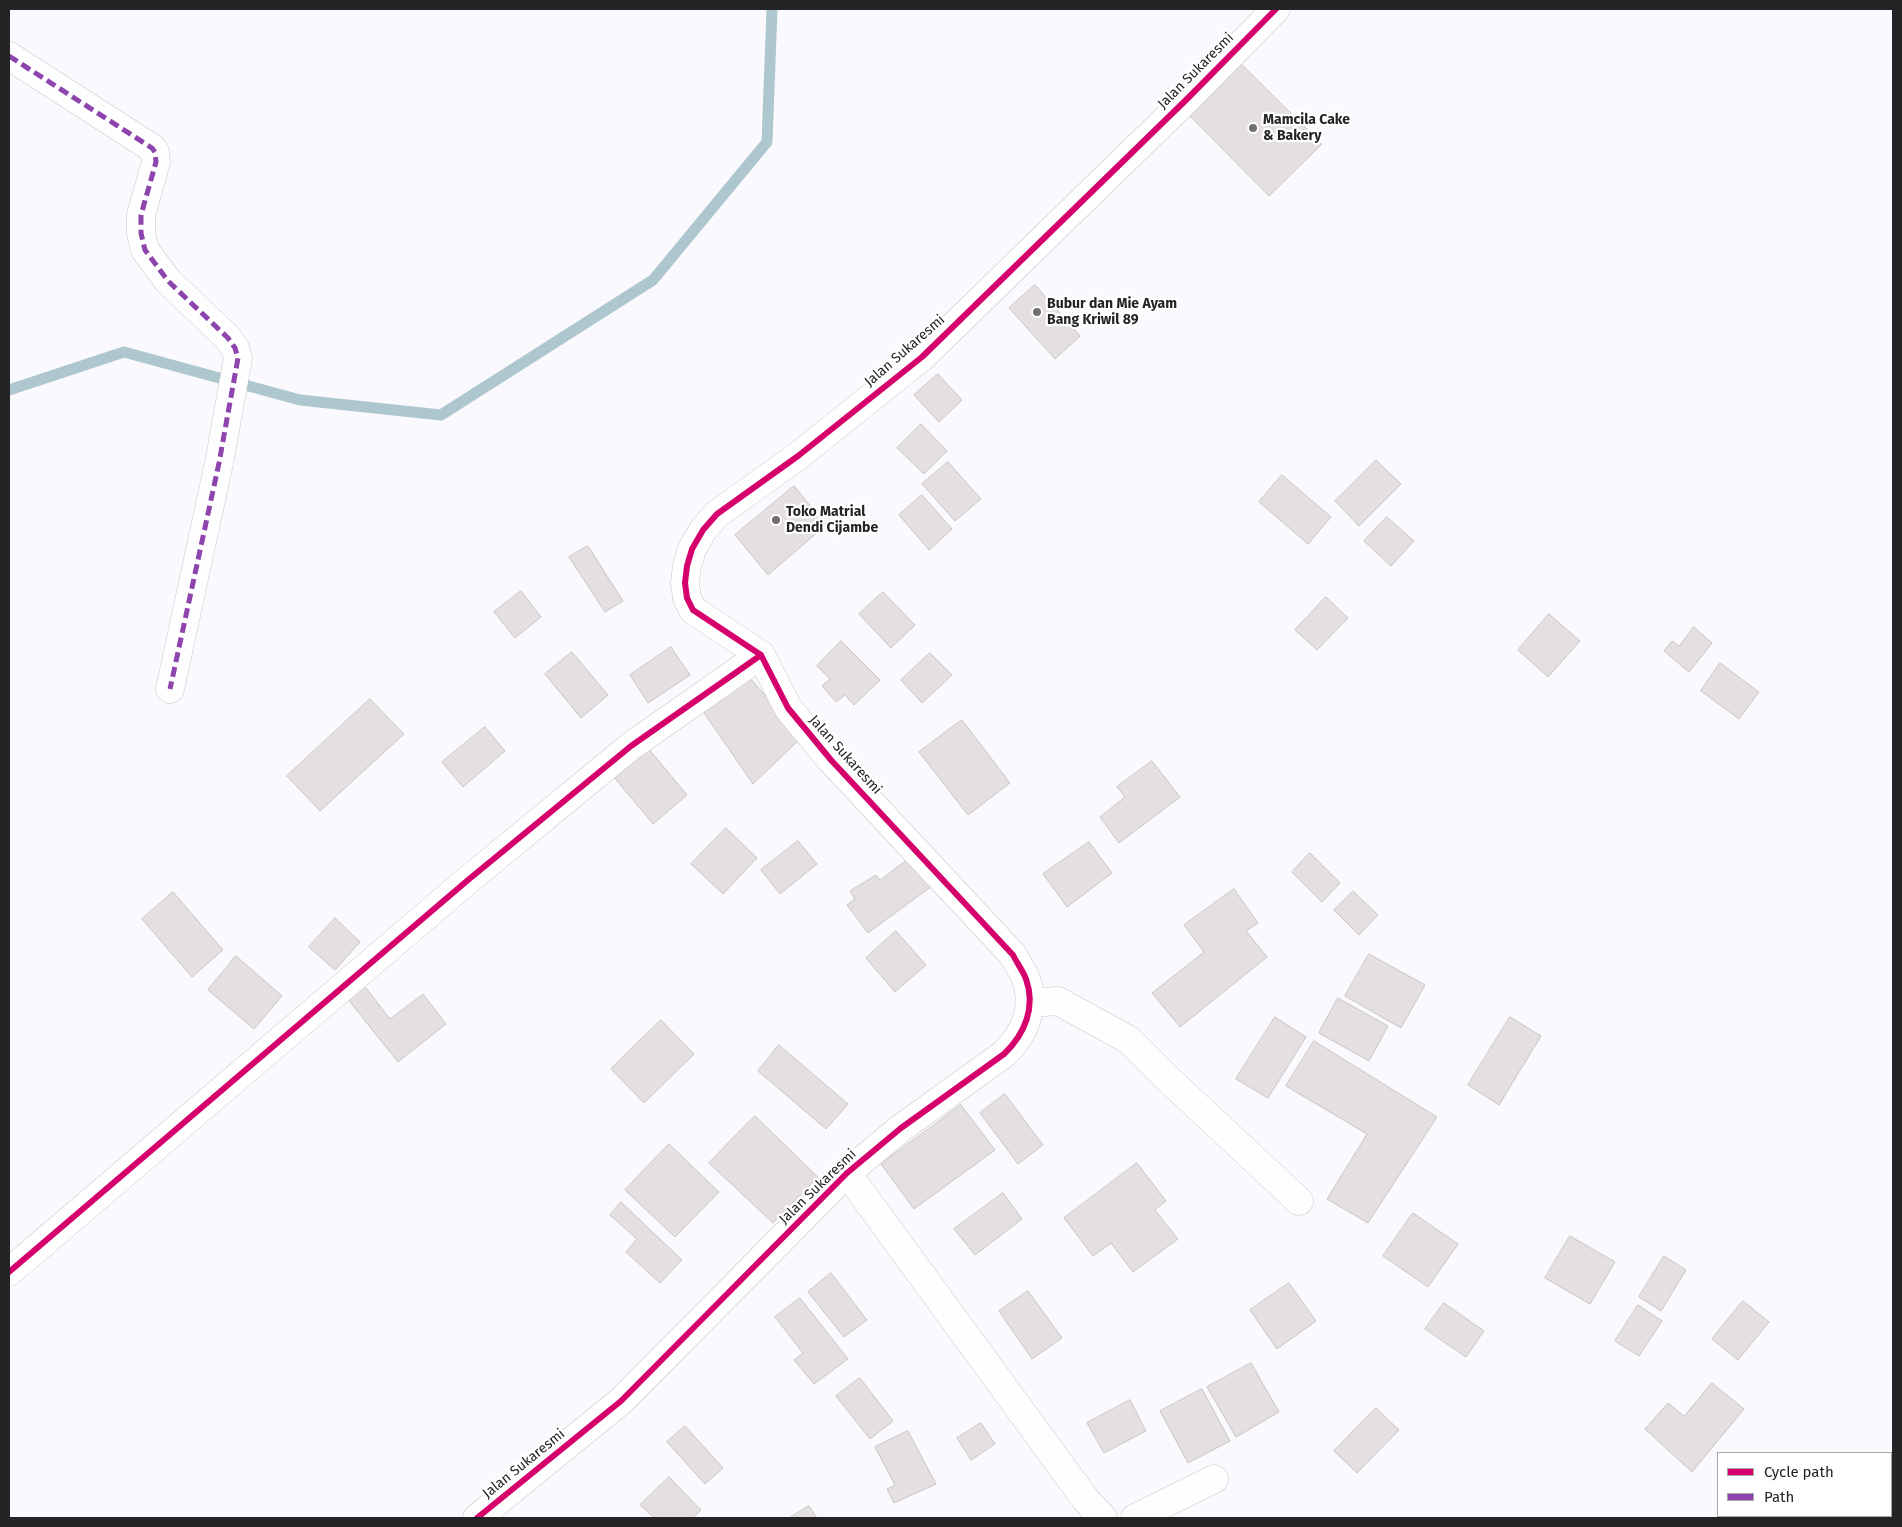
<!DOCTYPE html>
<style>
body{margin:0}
#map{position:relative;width:1902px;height:1527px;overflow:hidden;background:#faf9fd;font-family:"Fira Sans",sans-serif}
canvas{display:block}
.frame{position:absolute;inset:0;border:10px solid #242426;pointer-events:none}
.legend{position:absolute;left:1717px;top:1452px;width:175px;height:65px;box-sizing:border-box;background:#fff;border:1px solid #a7a7a8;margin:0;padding:6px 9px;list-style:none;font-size:15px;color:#242426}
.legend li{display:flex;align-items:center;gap:10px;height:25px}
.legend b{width:25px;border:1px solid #a7a7a8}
</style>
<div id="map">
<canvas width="1902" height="1527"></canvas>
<div class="frame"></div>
<ul class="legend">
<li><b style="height:6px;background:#d6006c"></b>Cycle path</li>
<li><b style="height:6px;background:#8e44ad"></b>Path</li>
</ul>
</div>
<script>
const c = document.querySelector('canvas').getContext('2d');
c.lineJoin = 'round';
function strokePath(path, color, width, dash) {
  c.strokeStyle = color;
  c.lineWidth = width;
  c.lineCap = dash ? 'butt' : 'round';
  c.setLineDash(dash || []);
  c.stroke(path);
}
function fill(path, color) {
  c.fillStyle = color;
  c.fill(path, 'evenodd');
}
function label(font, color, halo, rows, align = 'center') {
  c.font = font + ' "Fira Sans",sans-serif';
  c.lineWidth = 4.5;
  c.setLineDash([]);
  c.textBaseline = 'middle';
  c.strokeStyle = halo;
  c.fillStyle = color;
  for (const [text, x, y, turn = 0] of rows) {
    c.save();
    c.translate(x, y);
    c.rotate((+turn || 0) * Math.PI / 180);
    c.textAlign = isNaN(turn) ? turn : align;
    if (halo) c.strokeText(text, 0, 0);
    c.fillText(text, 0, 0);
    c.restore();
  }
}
const stream = new Path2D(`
 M9 390 124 352 300 400 441 415 653 280 767 142 772 9`);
const building = new Path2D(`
 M1236 59 1322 144 1269 196 1185 111Z
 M1035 285 1080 336 1055 359 1009 308Z
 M938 374 962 400 939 422 914 395Z
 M921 424 947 451 924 474 897 448Z
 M1376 460 1401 484 1359 526 1335 501Z
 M948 462 981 499 955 521 922 484Z
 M1282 475 1331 517 1308 544 1259 502Z
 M794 486 826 525 768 575 735 535Z
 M922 495 952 529 929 550 899 515Z
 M1387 517 1414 541 1391 566 1364 541Z
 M588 546 623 601 605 612 569 557Z
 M521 591 541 617 515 638 494 612Z
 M883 592 915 625 891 648 859 614Z
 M1326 597 1348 618 1317 650 1295 630Z
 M1549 614 1580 641 1548 677 1518 650Z
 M1694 627 1712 643 1689 672 1664 651 1672 641 1679 646Z
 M841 641 880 680 854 705 845 695 836 702 822 686 830 679 817 666Z
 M671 647 690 675 648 703 630 675Z
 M572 652 608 695 581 718 545 674Z
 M930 653 952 675 922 703 901 680Z
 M1720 663 1759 692 1739 719 1701 691Z
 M749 677 802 737 753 784 700 707Z
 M370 699 404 734 320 811 287 776Z
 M962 720 1010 783 968 815 919 752Z
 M485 727 505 751 463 787 442 762Z
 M648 748 687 795 653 824 613 776Z
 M1152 761 1180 797 1119 843 1100 817 1125 797 1117 787Z
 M726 828 757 858 723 894 691 864Z
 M798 841 817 864 780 894 761 870Z
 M1089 842 1112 873 1067 907 1043 874Z
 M1310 853 1340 883 1322 902 1292 872Z
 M911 857 932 886 868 933 847 905 855 899 850 891 876 875 880 880Z
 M1234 889 1258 923 1246 931 1267 957 1180 1027 1152 993 1204 952 1184 925Z
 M1353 891 1378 915 1359 935 1334 910Z
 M173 892 223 950 192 977 142 919Z
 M335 918 360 942 335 970 309 947Z
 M896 931 926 965 895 992 866 958Z
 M1369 954 1425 985 1401 1028 1345 996Z
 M236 956 282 996 254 1029 208 990Z
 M363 984 390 1019 423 994 446 1024 398 1062 346 997Z
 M1338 998 1388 1026 1369 1061 1319 1033Z
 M1275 1017 1306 1037 1268 1098 1236 1079Z
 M1510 1017 1541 1036 1499 1105 1468 1085Z
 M661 1020 694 1054 644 1103 611 1069Z
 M1314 1041 1437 1117 1368 1223 1327 1199 1367 1134 1286 1086Z
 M779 1045 848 1104 826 1129 758 1071Z
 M1005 1094 1043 1145 1018 1164 980 1113Z
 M961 1105 995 1150 914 1209 881 1164Z
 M755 1116 818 1177 773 1223 709 1163Z
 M669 1144 719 1192 675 1237 625 1190Z
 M1137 1163 1166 1201 1155 1210 1178 1239 1133 1272 1111 1243 1093 1256 1064 1218Z
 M1003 1193 1022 1219 975 1255 954 1229Z
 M621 1202 682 1260 660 1283 626 1252 637 1239 610 1215Z
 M1413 1213 1458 1244 1428 1287 1383 1256Z
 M1570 1236 1615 1262 1590 1304 1545 1278Z
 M1664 1256 1686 1270 1661 1311 1639 1297Z
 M831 1273 867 1320 844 1337 808 1292Z
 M1289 1283 1316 1321 1277 1349 1250 1310Z
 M1028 1291 1062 1338 1032 1359 999 1311Z
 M800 1298 848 1359 814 1384 794 1360 803 1353 775 1317Z
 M1743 1301 1769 1322 1738 1360 1712 1339Z
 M1444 1303 1484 1331 1466 1357 1425 1329Z
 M1638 1305 1662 1321 1639 1356 1615 1341Z
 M1251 1363 1279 1412 1236 1437 1207 1387Z
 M860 1378 893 1421 870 1439 836 1396Z
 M1712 1383 1744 1409 1692 1472 1645 1429 1668 1403 1684 1416Z
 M1202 1389 1230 1441 1188 1463 1160 1411Z
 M1130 1400 1146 1431 1104 1453 1087 1423Z
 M1376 1408 1399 1430 1357 1473 1334 1451Z
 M981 1423 995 1444 971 1460 957 1438Z
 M685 1426 723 1468 705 1484 667 1442Z
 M908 1431 936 1484 894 1503 887 1489 895 1485 875 1447Z
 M669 1477 701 1510 693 1518H654L640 1505Z
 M809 1506 817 1518H789Z
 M1781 1516H1824L1826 1518H1778Z`);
const street = new Path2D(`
 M9 56 152 148 155 152 156 162 141 215V233L145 250 168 281 228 338 235 348 238 358 219 463 170 689
 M1031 1003 1058 1001 1129 1040 1167 1078 1299 1201
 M847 1173 1086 1500 1103 1518
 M9 1272 468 880 631 746 761 655
 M477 1518 621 1401 847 1173 901 1128 1004 1054C1025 1034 1036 1007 1026 979 1023 971 1017 963 1013 955L831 760 788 708 761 655 693 610 687 598 685 583 687 566 692 549 703 530 717 514 798 456 922 357 1187 99 1276 9
 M1135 1518 1214 1479`);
const quiet = new Path2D(`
 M9 56 152 148 155 152 156 162 141 215V233L145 250 168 281 228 338 235 348 238 358 219 463 170 689`);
const cycleway = new Path2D(`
 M9 1272 468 880 631 746 761 655
 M477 1518 621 1401 847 1173 901 1128 1004 1054C1025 1034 1036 1007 1026 979 1023 971 1017 963 1013 955L831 760 788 708 761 655 693 610 687 598 685 583 687 566 692 549 703 530 717 514 798 456 922 357 1187 99 1276 9`);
const markers = [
 [1253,128,5,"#6f6f71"],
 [1037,312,5,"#6f6f71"],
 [776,520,5,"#6f6f71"]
];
const streetNames = [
 ["Jalan Sukaresmi",1196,71,-45],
 ["Jalan Sukaresmi",905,351,-41],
 ["Jalan Sukaresmi",845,755,48],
 ["Jalan Sukaresmi",818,1187,-44],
 ["Jalan Sukaresmi",524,1464,-39]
];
const poiNames = [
 ["Mamcila Cake",1263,120],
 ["& Bakery",1263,136],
 ["Bubur dan Mie Ayam",1047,304],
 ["Bang Kriwil 89",1047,320],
 ["Toko Matrial",786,512],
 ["Dendi Cijambe",786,528]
];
strokePath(stream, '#aec7cf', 11);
fill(building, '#e6dfe0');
strokePath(building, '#c6c5c6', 1);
strokePath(street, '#c8c8ca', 29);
strokePath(street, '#fefeff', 28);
strokePath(quiet, '#8e44ad', 5, [10, 5]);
strokePath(cycleway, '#d6006c', 6);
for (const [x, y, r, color] of markers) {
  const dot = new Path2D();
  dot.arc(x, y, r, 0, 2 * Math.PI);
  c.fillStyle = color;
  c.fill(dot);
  strokePath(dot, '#fff', 2);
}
label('14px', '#242426', '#fff', streetNames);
label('bold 14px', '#242426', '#fff', poiNames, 'left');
</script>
